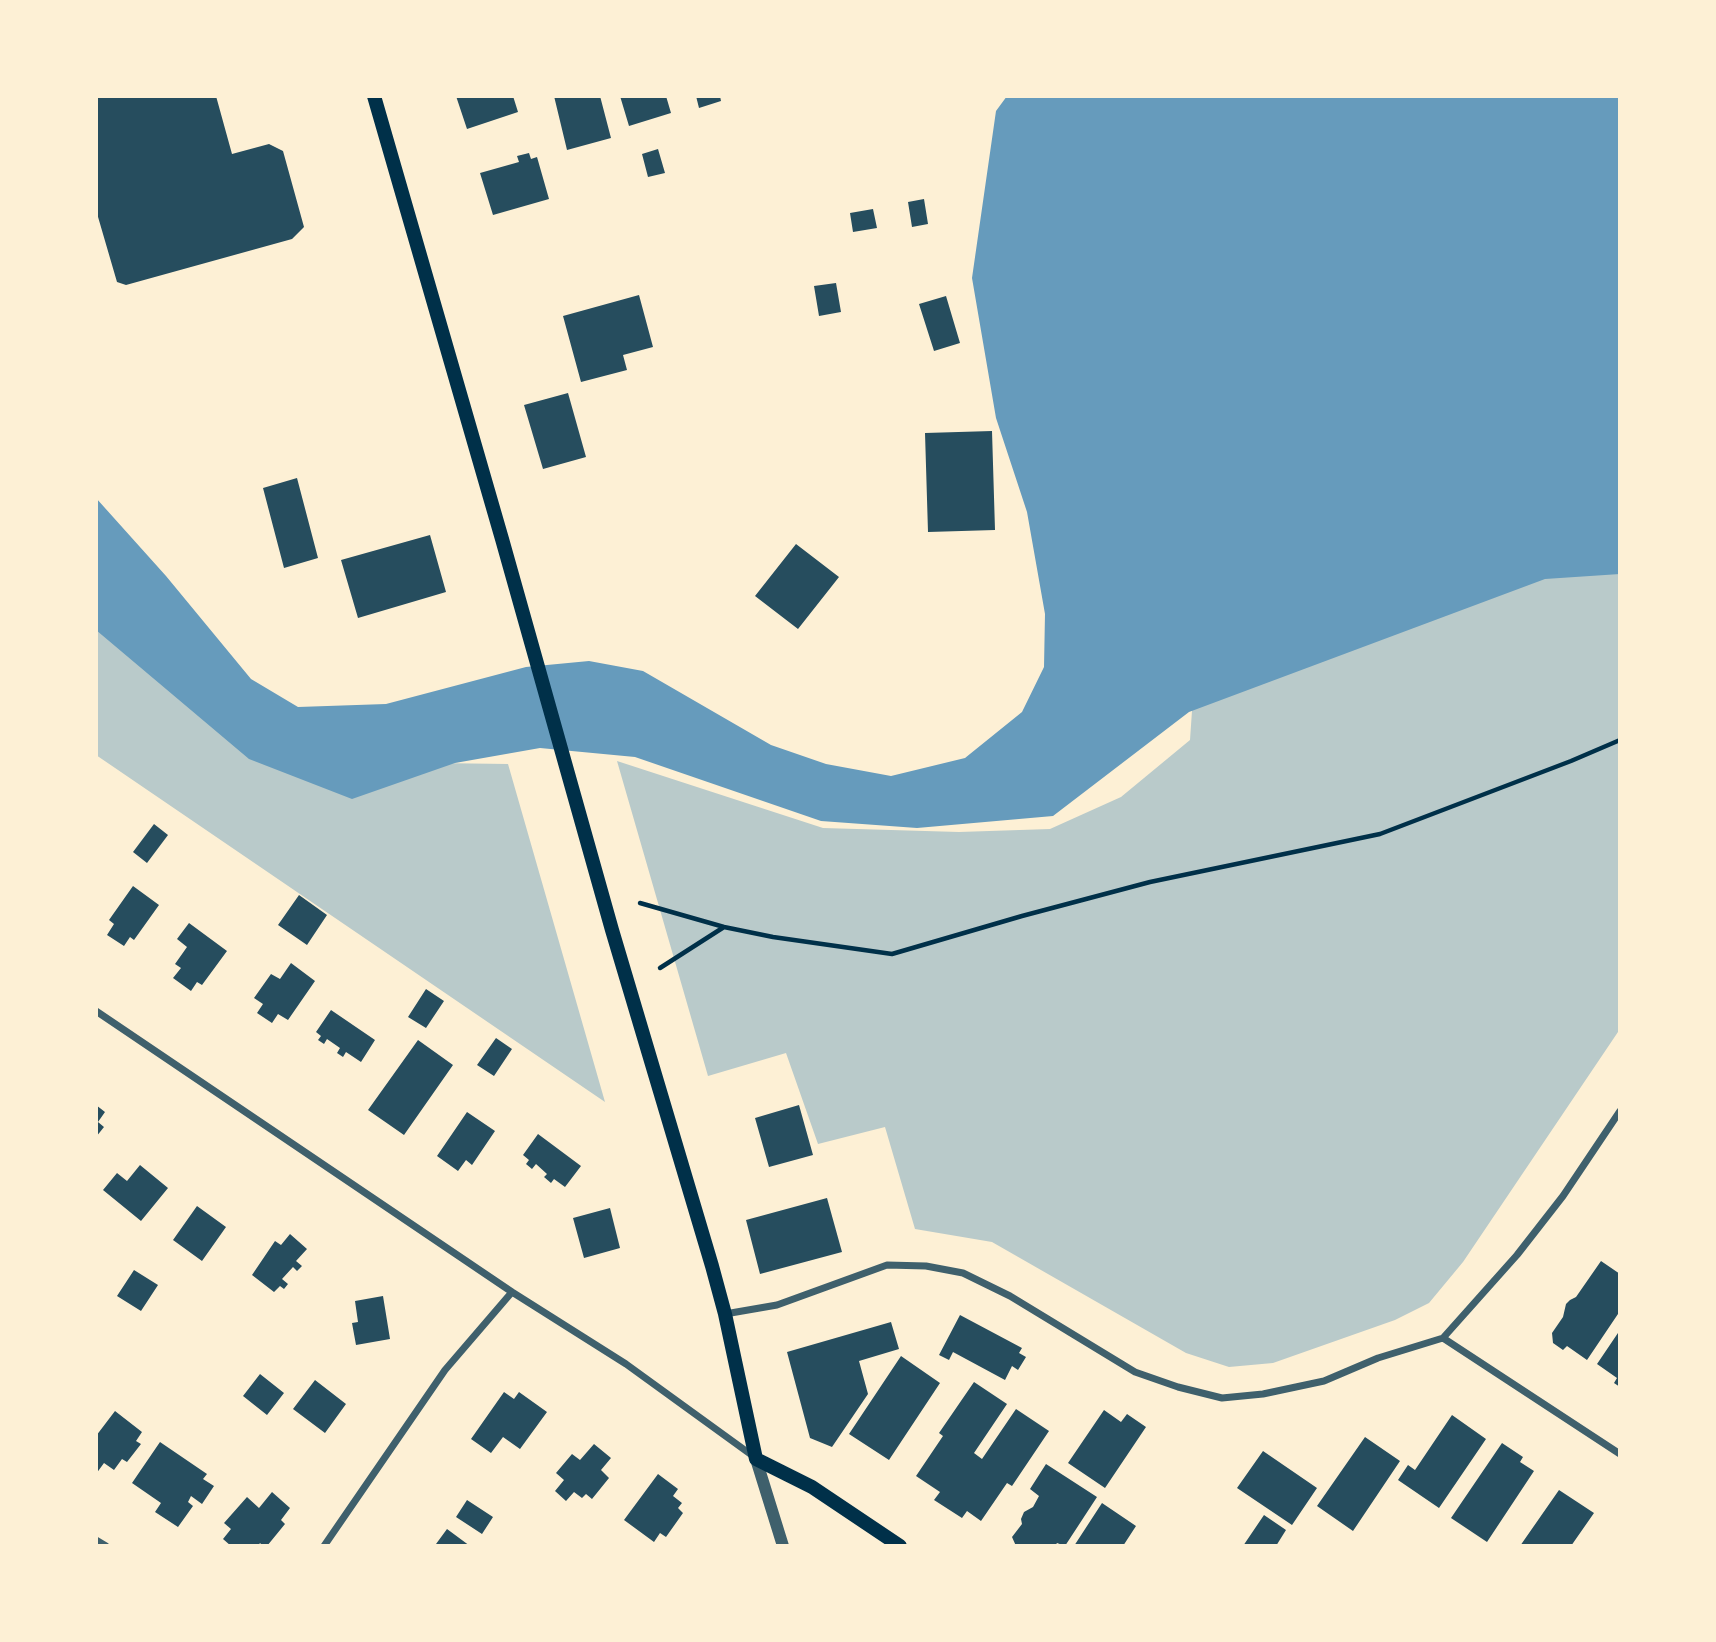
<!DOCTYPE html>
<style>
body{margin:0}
#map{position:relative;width:1716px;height:1642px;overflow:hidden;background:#fdf0d5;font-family:"Titillium Web",sans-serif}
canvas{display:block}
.frame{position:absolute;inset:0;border:98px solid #fdf0d5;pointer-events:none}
</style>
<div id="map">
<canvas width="1716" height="1642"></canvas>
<div class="frame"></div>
</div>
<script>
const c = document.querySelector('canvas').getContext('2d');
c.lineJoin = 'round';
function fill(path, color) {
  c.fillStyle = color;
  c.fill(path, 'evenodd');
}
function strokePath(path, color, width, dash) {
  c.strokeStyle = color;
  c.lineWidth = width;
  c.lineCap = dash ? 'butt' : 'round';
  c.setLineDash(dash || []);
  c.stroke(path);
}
const green = new Path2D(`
 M1620 202V1029L1463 1262 1429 1303 1395 1320 1273 1363 1229 1367 1186 1353 992 1242 915 1229 885 1127 818 1144 786 1053 708 1076 617 761 823 828 959 832 1050 829 1121 797 1190 740 1195 667Z
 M96 605 361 762 508 764 605 1102 96 755Z`);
const water = new Path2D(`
 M1007 96H1620V574L1545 579 1189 712 1053 816 917 828 821 821 635 757 540 748 455 763 352 799 249 759 96 630V498L166 576 251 679 298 707 386 704 526 667 589 661 643 671 771 745 826 764 891 776 965 758 1022 712 1044 667 1045 614 1027 512 996 418 972 278 996 111Z`);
const building = new Path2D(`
 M96 96H216L232 154 269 144 283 151 304 227 292 239 126 285 117 282 96 210Z
 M456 96H513L518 112 467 129Z
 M554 96H600L611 138 567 150Z
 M620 96H666L671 113 629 126Z
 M696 96H720L721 101 699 108Z
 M658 149 665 173 648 177 642 154Z
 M529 153 531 159 537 157 549 199 493 215 480 173 519 162 517 156Z
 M924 199 928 224 912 227 908 202Z
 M873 209 877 228 853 232 850 213Z
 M836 283 841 312 819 316 814 286Z
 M639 295 653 347 623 355 627 370 581 382 563 316Z
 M946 296 960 343 934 351 919 304Z
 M568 393 586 457 543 469 524 405Z
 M992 431 995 530 928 532 925 433Z
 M297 478 318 558 284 568 263 488Z
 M430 535 446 592 358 618 341 560Z
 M796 544 839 577 798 629 755 596Z
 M154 824 168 835 147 863 133 852Z
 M133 886 159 905 134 940 130 937 124 946 107 935 114 924 109 920Z
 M299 895 327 915 307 945 278 925Z
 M189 923 227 951 202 985 197 982 191 991 173 978 181 968 175 964 187 947 177 939Z
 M291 963 315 981 288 1020 278 1014 272 1023 257 1013 263 1004 254 998 271 974 280 979Z
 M426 989 444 1001 426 1028 408 1017Z
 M331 1010 375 1040 361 1062 346 1052 343 1057 337 1053 340 1048 327 1039 324 1044 318 1040 321 1036 316 1032Z
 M496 1038 512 1049 494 1076 477 1065Z
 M418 1040 453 1065 404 1135 368 1110Z
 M96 1105 105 1112 98 1122 104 1127 96 1137Z
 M799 1105 813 1155 769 1167 755 1118Z
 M467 1112 495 1131 472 1165 466 1160 458 1171 437 1156Z
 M538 1134 581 1166 565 1187 554 1179 551 1183 544 1177 547 1174 536 1164 532 1169 526 1164 529 1160 523 1155Z
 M140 1165 168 1188 141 1221 103 1190 117 1173 127 1181Z
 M827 1198 842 1252 760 1274 746 1220Z
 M197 1206 226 1227 202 1261 173 1240Z
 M610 1208 620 1248 584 1258 573 1218Z
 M290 1234 307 1249 296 1261 302 1266 297 1271 293 1267 282 1279 288 1284 284 1289 280 1286 274 1292 252 1275 275 1241 281 1245Z
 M1601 1261 1620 1274V1311L1587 1360 1567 1346 1563 1350 1553 1343 1552 1333 1563 1317 1566 1304 1570 1300 1576 1297Z
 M134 1270 158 1285 141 1311 117 1296Z
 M383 1296 390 1339 356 1345 352 1323 358 1322 355 1301Z
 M960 1315 1022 1348 1019 1353 1026 1357 1018 1370 1012 1366 1005 1380 953 1352 949 1360 939 1355Z
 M891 1322 899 1349 859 1361 868 1394 832 1447 810 1438 787 1352Z
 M1620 1330V1387L1614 1383 1617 1378 1597 1364Z
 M901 1356 940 1383 889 1460 849 1434Z
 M260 1374 284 1393 267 1415 243 1396Z
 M315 1380 346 1404 325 1433 293 1409Z
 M974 1382 1007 1404 974 1453 982 1459 1016 1409 1049 1431 1012 1486 1007 1483 981 1521 967 1511 962 1518 934 1500 940 1492 916 1476 943 1436 939 1433Z
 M504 1392 514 1399 519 1392 547 1412 520 1449 503 1437 491 1453 471 1439Z
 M1104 1410 1121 1422 1127 1414 1146 1427 1105 1488 1068 1463Z
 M115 1411 142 1432 136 1441 141 1444 127 1462 122 1459 114 1470 104 1463 96 1474V1436Z
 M1452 1415 1486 1439 1439 1508 1398 1480 1408 1465 1415 1470Z
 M1365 1437 1400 1461 1353 1531 1317 1506Z
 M160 1442 207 1474 203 1479 214 1486 202 1504 191 1496 188 1502 193 1506 178 1527 155 1512 161 1503 132 1483Z
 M1502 1443 1523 1457 1520 1462 1534 1471 1487 1542 1451 1518Z
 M594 1444 611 1458 601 1470 609 1478 592 1499 586 1494 582 1498 574 1492 566 1501 555 1491 564 1480 556 1473 572 1454 580 1460Z
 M1263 1451 1317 1488 1292 1525 1237 1488Z
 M1046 1464 1097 1497 1065 1546 1057 1543 1055 1546H1016L1012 1537 1022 1524 1021 1519 1024 1512 1033 1507 1039 1496 1030 1489Z
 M658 1474 678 1489 673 1496 682 1503 678 1508 683 1513 666 1537 660 1533 654 1542 624 1520Z
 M1559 1490 1594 1513 1571 1546H1520Z
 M272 1492 290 1508 281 1520 285 1524 267 1546H263L260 1543 258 1546H231L223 1539 231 1529 224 1523 247 1497 259 1508Z
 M467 1500 493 1517 482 1534 456 1517Z
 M1102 1503 1136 1526 1123 1546H1074Z
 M1264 1515 1286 1530 1276 1546H1243Z
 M447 1529 470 1546 436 1544Z`);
const path = new Path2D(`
 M640 903 724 927 773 937 892 954 1022 916 1150 882 1380 834 1571 761 1620 740
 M660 968 724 927`);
const minor = new Path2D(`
 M96 1011 512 1292 626 1364 753 1456
 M725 1314 777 1305 887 1265 926 1266 963 1273 1010 1296 1135 1372 1178 1387 1222 1398 1263 1394 1324 1381 1378 1358 1443 1338 1517 1255 1563 1196 1620 1111
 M1443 1338 1620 1454
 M96 1540 106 1546
 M324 1546 445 1370 512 1292`);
const tertiary = new Path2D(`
 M756 1459 783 1546`);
const secondary = new Path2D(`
 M374 96 502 539 612 930 712 1266 725 1314 756 1459 812 1487 900 1546`);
fill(green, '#b9caca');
fill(water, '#669bbc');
fill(building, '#264d5e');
strokePath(path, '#003049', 4.5);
strokePath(minor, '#3f606c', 7);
strokePath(tertiary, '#3f606c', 12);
strokePath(secondary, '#003049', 14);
</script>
